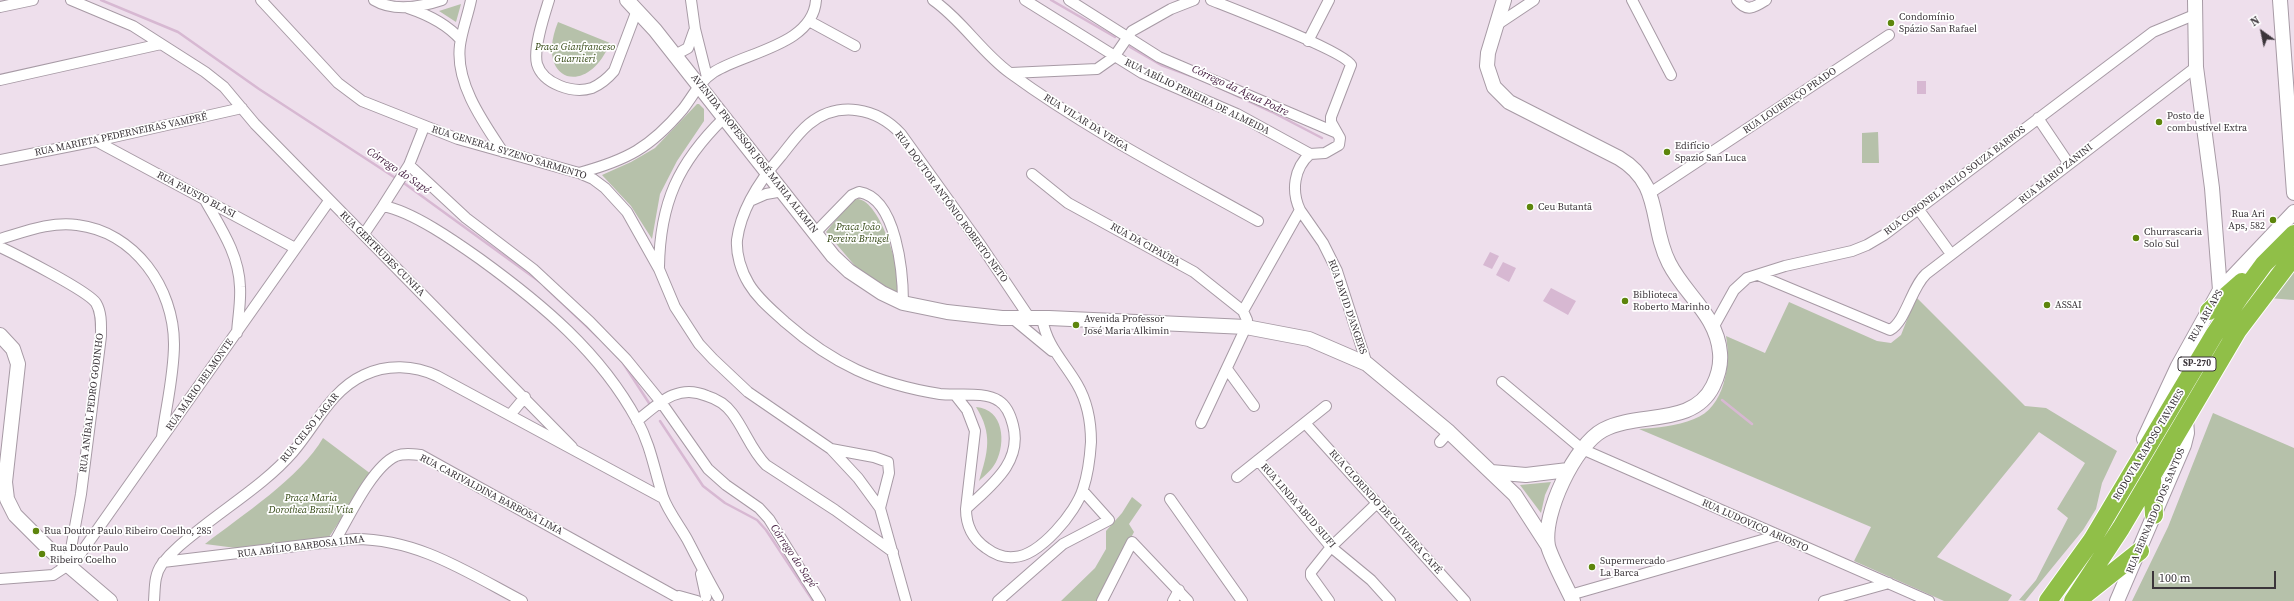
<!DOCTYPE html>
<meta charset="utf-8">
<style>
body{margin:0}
#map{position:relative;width:2294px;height:601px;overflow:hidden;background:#eedfec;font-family:"Source Serif 4",serif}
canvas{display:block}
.north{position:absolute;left:2242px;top:12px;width:40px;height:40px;-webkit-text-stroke:3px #fff;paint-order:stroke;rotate:327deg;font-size:11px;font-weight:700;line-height:16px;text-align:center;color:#3b353a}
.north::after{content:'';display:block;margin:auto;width:14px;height:18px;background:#3b353a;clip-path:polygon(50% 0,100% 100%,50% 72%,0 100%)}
.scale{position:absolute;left:2152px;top:571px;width:124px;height:18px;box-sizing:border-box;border:2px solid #3b353a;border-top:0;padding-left:5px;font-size:12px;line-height:14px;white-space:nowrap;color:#3b353a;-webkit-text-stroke:3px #fff;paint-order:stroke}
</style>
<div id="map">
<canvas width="2294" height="601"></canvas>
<div class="north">N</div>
<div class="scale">100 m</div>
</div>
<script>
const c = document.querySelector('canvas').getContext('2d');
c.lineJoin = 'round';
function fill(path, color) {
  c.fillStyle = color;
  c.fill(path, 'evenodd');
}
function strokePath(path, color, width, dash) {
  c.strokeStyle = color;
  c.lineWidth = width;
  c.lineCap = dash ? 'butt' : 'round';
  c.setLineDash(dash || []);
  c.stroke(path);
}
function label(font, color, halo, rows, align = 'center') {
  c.font = font + ' "Source Serif 4",serif';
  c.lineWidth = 3.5;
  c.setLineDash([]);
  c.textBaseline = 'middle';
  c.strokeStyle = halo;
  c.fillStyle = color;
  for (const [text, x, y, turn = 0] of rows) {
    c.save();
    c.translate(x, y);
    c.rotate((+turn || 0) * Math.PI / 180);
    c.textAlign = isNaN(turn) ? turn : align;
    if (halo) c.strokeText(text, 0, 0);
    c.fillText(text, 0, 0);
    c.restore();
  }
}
const green = new Path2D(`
 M461 4 456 22 439 11Z
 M558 22 610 43C587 99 534 81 558 22Z
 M697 104H699L704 109V121L677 161 660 194 652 239 631 206 602 175 631 162 655 148Z
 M1878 132 1879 163H1862V133Z
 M858 199C880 201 903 273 897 291L891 292 856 267 826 232 851 201Z
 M2294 268V300L2268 298Z
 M1916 297 2025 406 2046 408 2117 451 2102 483 2096 509 2083 530 2025 601 2019 600 2036 580 2068 518 2057 509 2085 463 2039 432 1937 557 2012 595 2008 601H1944L1854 561 1871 527 1639 429C1657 428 1676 426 1694 419 1725 408 1731 364 1726 336L1765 353 1789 302 1877 341 1891 343 1901 335Z
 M976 407C1004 409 1006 443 996 462 992 470 985 475 979 481 988 452 993 434 976 407Z
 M2213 413 2294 448V601H2132L2168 527Z
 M323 438 371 474 329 537 244 549 205 544C241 516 301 477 323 438Z
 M1551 482 1545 495 1541 513 1520 485Z
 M1132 497 1142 505 1129 524 1134 532 1098 601H1061L1095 568 1106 549V531L1122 513Z`);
const water = new Path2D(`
 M1917 81H1926V94H1917Z
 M1490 252 1499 256 1492 269 1483 265Z
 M1503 262 1516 268 1509 282 1496 275Z
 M1551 288 1576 301 1568 315 1543 301Z`);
const stream = new Path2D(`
 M101 0 178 32 259 89 397 179
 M1051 0 1115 37
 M1130 47 1161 65 1191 76
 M1218 87 1272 112 1322 138
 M401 181 540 282
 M545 287 598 337
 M621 360 649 403
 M1722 400 1752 424
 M660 421 703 486 725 503 757 520 766 530 813 601`);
const street = new Path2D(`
 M71 0 133 26 205 72 224 87 255 124 572 447
 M261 0 338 83 362 101 458 139 579 173 593 179 605 188 627 212 659 269 675 307 699 344 713 359 748 392 831 449 858 478 880 508 906 601
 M374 0C394 12 421 7 442 0
 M471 0C468 15 462 30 460 45 455 83 483 122 503 152
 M549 0C544 16 533 48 537 64 543 84 573 94 592 88 601 84 608 78 614 71L637 10
 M691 0 695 29 707 77
 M933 0C963 21 981 52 1010 73 1088 130 1174 174 1258 221
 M1025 0 1142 73 1237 114 1310 154
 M1069 0 1159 57 1337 133
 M1211 0C1231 8 1346 52 1351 65L1331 117V122L1340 138 1339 145 1325 153 1310 154C1294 168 1291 191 1300 210L1243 311
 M1632 0 1671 75
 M1737 0C1747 13 1755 7 1766 0
 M0 7 33 0
 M408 8C429 15 447 24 461 40
 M809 21 855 46
 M1495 26 1534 0
 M1308 41 1329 0
 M675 55 688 48 694 31
 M1011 73 1097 69 1114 57 1132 31 1171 9 1194 0
 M0 80 161 44
 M2038 118 2069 164
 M96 141 295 248
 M0 160 96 141 242 108
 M409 165 466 218 533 269 590 322 626 359 661 402 708 469 726 485 759 508 769 519 820 601
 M579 173C627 160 650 148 683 109 693 96 700 81 714 72 746 52 813 45 816 0
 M1032 174 1068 203 1194 272 1243 311 1247 320 1246 327 1201 423
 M1650 193 1889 35
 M205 200C220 227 239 254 240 287 241 302 238 317 237 333
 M750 201 766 194 783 191
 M383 206 409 165 424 127
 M1300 210 1323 243 1337 271 1367 364
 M1919 210 1951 254
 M815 233 852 195 859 192C897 198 903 274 903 303
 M364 234 383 206C412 211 456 242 480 259 542 304 600 352 637 420 651 446 654 469 663 497 668 511 679 525 687 539 697 558 707 578 718 597
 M0 239C24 232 52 221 77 225 135 232 174 288 174 344 174 375 166 407 162 437
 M0 247C17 255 88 291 96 303 102 313 101 326 101 336L81 494 68 565
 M659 267C660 203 678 163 724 118
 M1758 275 1890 330C1906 321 1911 288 1926 274L2196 67
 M1029 317 982 247 901 134C877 108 839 100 809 124 798 133 790 145 781 156 761 179 741 209 737 240 736 254 741 271 749 284 758 299 772 310 785 322 833 364 877 384 940 394 957 396 985 391 999 401 1007 406 1011 417 1013 425 1023 463 990 486 966 509 966 525 973 539 986 548 994 554 1004 558 1014 557 1040 556 1076 512 1083 489 1088 474 1090 458 1091 442 1091 422 1087 401 1077 384 1063 360 1047 347 1042 318
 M1012 318 1052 351
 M1714 326 1734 290 1747 278 1785 266 1852 251 1867 245 1884 235 2153 32 2194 15
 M1227 369 1254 406
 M1502 382 1582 449 1929 601
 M956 396 967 410 975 431 966 509
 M510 415 525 397
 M637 421C659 403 678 383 707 396 717 399 726 405 732 413 745 430 751 450 766 465L835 510 893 552
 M1305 423 1465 601
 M1440 442 1449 432
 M831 449 874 457 888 462 889 473 880 508
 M1258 460 1331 547 1371 580 1390 601
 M1237 477 1326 406
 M1170 499 1242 601
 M335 541C349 517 372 467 396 456 404 453 412 454 421 455L684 601
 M163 562 355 539C418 539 467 572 522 601
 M701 574 706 597
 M0 579 53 575 76 560 329 201
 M1570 595 1776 536
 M679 596 697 601
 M154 601C155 587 154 575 162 564 173 550 186 540 200 529 231 504 267 482 293 452 316 425 331 390 364 375 387 364 414 365 437 376L663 498
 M998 601 1063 544 1109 520 1083 491
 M1102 601 1132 542 1188 601
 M1173 601 1179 590
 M1329 601 1311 576V572L1331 547 1376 504
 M1824 601 1889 583`);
const secondary = new Path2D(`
 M627 0 655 30 833 256 849 271 882 293 903 303 947 312 1002 318H1049L1246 327 1309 339 1367 364 1449 432 1515 495 1548 546
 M1504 0 1488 53 1487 66 1494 87 1509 102 1619 158C1663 184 1649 224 1669 263 1685 295 1717 315 1720 353 1721 364 1718 376 1713 386 1693 427 1638 411 1603 430 1575 445 1542 514 1548 546 1551 558 1567 588 1573 601
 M2195 0 2196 67 2212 188 2220 290
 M2280 0 2294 193
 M0 335 13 349 18 364 5 482 7 499 15 515 49 549 110 601
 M2144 439 2178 366 2220 290 2294 212
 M1491 472 1526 475 1568 470
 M2117 601 2184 445 2187 433 2186 420`);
const highway = new Path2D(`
 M2209 311 2242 282
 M2152 478 2154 515
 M2082 597 2140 551
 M2048 601 2092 540 2214 335 2239 298 2264 264 2294 234
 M2073 601 2121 528 2238 330 2294 256`);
const markers = [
 [1891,23,4,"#5d850c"],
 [2159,122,4,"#5d850c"],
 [1667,152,4,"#5d850c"],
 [1530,207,4,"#5d850c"],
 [2273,220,4,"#5d850c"],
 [2136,238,4,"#5d850c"],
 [1625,301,4,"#5d850c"],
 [2047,305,4,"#5d850c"],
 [1076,325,4,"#5d850c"],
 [36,531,4,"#5d850c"],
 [42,554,4,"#5d850c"],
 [1592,567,4,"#5d850c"]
];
const shields = [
 [2197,364,38]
];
const shieldNames = [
 ["SP-270",2197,364]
];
const poiNames = [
 ["Condomínio",1899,17],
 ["Spázio San Rafael",1899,29],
 ["Posto de",2167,116],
 ["combustível Extra",2167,128],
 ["Edifício",1675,146],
 ["Spazio San Luca",1675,158],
 ["Ceu Butantã",1538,207],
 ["Rua Ari",2265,214,"right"],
 ["Aps, 582",2265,226,"right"],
 ["Churrascaria",2144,232],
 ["Solo Sul",2144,244],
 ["Biblioteca",1633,295],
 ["Roberto Marinho",1633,307],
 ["ASSAI",2055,305],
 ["Avenida Professor",1084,319],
 ["José Maria Alkimin",1084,331],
 ["Rua Doutor Paulo Ribeiro Coelho, 285",44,531],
 ["Rua Doutor Paulo",50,548],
 ["Ribeiro Coelho",50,560],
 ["Supermercado",1600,561],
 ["La Barca",1600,573]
];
const parkNames = [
 ["Praça Gianfranceso",575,47],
 ["Guarnieri",575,59],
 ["Praça João",858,227],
 ["Pereira Bringel",858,239],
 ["Praça Maria",311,498],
 ["Dorothea Brasil Vita",311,510]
];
const streetNames = [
 ["RUA ABÍLIO PEREIRA DE ALMEIDA",1197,97,26],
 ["RUA LOURENÇO PRADO",1790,101,-34],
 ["RUA VILAR DA VEIGA",1086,123,32],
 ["RUA MARIETA PEDERNEIRAS VAMPRÉ",121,135,-12],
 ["RUA GENERAL SYZENO SARMENTO",509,153,17],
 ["AVENIDA PROFESSOR JOSÉ MARIA ALKMIN",754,154,52],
 ["RUA MÁRIO ZANINI",2056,174,-38],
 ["RUA CORONEL PAULO SOUZA BARROS",1955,181,-37],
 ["RUA FAUSTO BLASI",196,195,28],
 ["RUA DOUTOR ANTÔNIO ROBERTO NETO",951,207,54],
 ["RUA DA CIPAÚBA",1145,245,29],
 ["RUA GERTRUDES CUNHA",382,254,45],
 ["RUA DAVID D'ANGERS",1347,307,71],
 ["RUA ARI APS",2206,316,-60],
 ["RUA MÁRIO BELMONTE",200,385,-55],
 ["RUA ANÍBAL PEDRO GODINHO",92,403,-83],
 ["RUA CELSO LAGAR",310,428,-51],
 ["RODOVIA RAPOSO TAVARES",2149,445,-59],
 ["RUA CARIVALDINA BARBOSA LIMA",491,495,28],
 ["RUA LINDA ABUD SIUFI",1298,506,49],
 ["RUA BERNARDO DOS SANTOS",2156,511,-67],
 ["RUA CLORINDO DE OLIVEIRA CAFÉ",1385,512,48],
 ["RUA LUDOVICO ARIOSTO",1755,526,24],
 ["RUA ABÍLIO BARBOSA LIMA",301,547,-7]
];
const waterNames = [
 ["Córrego da Água Podre",1240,91,25],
 ["Córrego do Sapé",398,171,34],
 ["Córrego do Sapé",793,556,56]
];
fill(green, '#b6c1aa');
fill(water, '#d7b8d2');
strokePath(stream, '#d7b8d2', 2.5);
strokePath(street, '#a79aa5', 12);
strokePath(secondary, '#a79aa5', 16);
strokePath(highway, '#fff', 20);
strokePath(street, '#fff', 10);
strokePath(secondary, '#fff', 14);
strokePath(highway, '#90bf48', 18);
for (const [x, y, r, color] of markers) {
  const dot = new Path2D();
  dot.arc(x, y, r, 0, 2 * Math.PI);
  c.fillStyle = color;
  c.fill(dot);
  strokePath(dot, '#fff', 1.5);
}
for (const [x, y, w] of shields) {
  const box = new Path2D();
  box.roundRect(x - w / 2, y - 7, w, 14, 3);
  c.fillStyle = '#fff';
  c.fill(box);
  strokePath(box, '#3b353a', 1);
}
label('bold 9px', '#3b353a', null, shieldNames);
label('10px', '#3b353a', '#fff', poiNames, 'left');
label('italic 10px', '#344814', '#fff', parkNames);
label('10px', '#3b353a', '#fff', streetNames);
label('italic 11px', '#411a3d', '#fff', waterNames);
</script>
